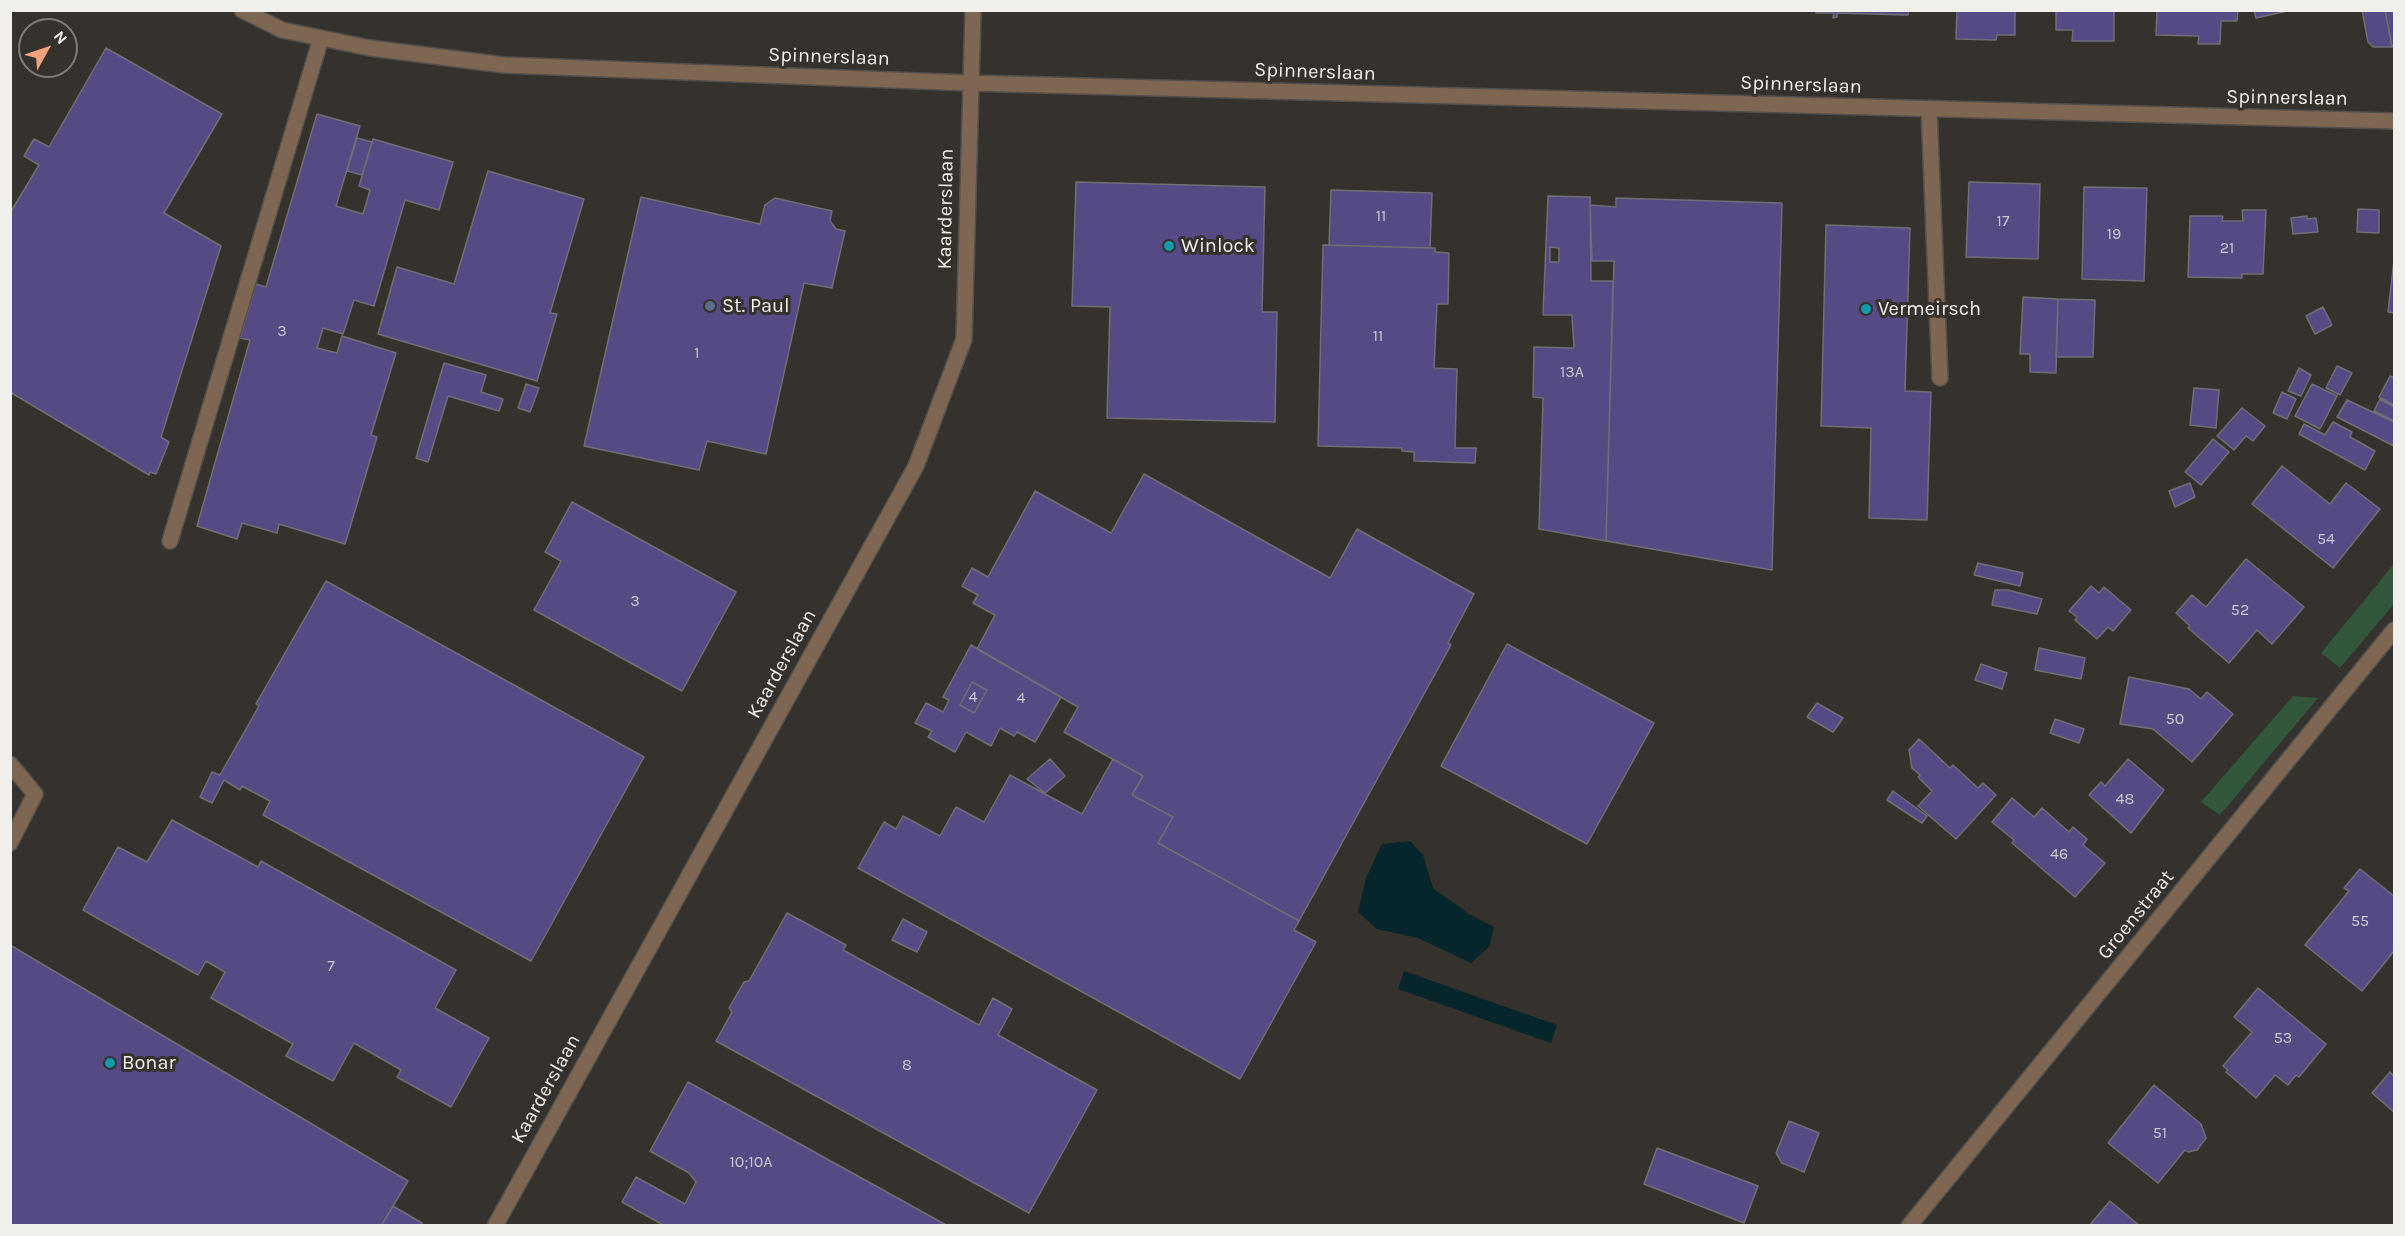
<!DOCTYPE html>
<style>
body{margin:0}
#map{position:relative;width:2405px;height:1236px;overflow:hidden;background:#35312d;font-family:Karla,sans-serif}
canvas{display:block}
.frame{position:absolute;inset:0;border:12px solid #f1efec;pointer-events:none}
.north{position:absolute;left:18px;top:18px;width:60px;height:60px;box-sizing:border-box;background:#35312d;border:2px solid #807d79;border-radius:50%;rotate:50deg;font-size:16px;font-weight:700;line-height:24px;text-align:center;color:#f1efec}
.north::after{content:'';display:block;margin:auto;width:21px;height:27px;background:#f2a17e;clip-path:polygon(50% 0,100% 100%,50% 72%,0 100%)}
</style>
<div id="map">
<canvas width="2405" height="1236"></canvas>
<div class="frame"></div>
<div class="north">N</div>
</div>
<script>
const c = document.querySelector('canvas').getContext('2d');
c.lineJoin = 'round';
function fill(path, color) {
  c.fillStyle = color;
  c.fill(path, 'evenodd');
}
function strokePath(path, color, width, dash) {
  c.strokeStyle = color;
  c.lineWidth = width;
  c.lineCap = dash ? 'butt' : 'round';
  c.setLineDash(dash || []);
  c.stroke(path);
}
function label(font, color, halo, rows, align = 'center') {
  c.font = font + ' Karla,sans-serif';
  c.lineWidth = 6;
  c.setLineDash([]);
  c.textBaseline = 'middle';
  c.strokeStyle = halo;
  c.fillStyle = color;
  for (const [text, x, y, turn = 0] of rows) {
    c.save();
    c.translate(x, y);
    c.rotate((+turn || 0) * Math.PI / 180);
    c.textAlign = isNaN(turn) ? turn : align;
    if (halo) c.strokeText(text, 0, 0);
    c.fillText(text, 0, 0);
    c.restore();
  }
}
const green = new Path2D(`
 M2394 564V604L2340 668 2321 653Z
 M2293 696 2318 698 2220 815 2201 802Z`);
const water = new Path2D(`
 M1410 841 1423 855 1433 888 1469 914 1494 927 1489 947 1471 963 1418 938 1377 929 1358 912 1366 878 1382 844Z
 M1404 971 1557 1025 1551 1043 1398 989Z`);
const building = new Path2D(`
 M1816 10H1909L1908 15 1837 13V17L1833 18 1834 13H1816Z
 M1957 10H2015V35H1997L1996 40 1956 39Z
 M2056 10H2114V41H2072L2073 30H2056Z
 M2157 10H2238L2237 21H2221L2220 44H2198L2199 36 2156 35Z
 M2254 10H2292L2256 18Z
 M2362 10H2385L2392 47H2373L2368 42Z
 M2385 10H2394V46L2392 47Z
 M106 48 222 114 164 213 221 246 161 437 169 442 156 474 150 472 149 475 10 392V213L39 165 24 156 34 139 49 147Z
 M317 114 360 126 336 206 363 214 370 190 359 186 373 139 453 162 439 210 405 200 374 306 354 300 343 334 323 328 317 348 337 353 342 336 396 353 371 435 377 437 345 544 279 524 277 533 242 523 237 539 197 526 250 340 240 338 256 284 266 287Z
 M357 138 372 142 362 175 347 171Z
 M488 171 584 199 550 313 557 314 537 381 378 334 397 267 454 284Z
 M1076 182 1265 187 1262 312H1277L1275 422 1107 418 1110 307 1072 306Z
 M1969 182 2040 184 2038 259 1966 257Z
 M2084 187 2147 188 2144 281 2082 279Z
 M1331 190 1432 193 1430 248 1329 245Z
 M1548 196 1590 197 1591 281H1613L1606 541 1539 529 1543 398 1533 397 1534 347 1574 348 1572 315H1543ZM1550 247 1559 248V262H1550Z
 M641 197 760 224 765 205 775 198 832 211 830 221 836 229 845 231 832 288 804 283 766 454 707 441 699 470 584 446Z
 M1616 198 1782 203 1772 570 1606 541 1614 261H1592L1590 205 1616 207Z
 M2358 209 2379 210V233L2357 232Z
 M2242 210H2266L2263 274H2242V278L2188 277 2190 216H2223L2222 221H2243Z
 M2307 216V219L2316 218 2318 232 2293 234 2291 218Z
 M1826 225 1910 228 1905 391 1931 392 1927 520 1869 518 1871 428 1821 426Z
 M1323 245 1430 248H1435V252L1449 253 1448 304H1437L1434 368 1457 369 1455 448H1476L1475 463 1414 461V452L1402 451V448L1318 446Z
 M2394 260V313L2388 312Z
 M2023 297 2058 299 2056 373 2030 372V354H2020Z
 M2058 299 2095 300 2093 357H2056Z
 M2323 307 2332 325 2315 334 2306 316Z
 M444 363 486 375 481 392 503 399 499 411 448 396 428 462 416 458Z
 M2337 366 2352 373 2340 395 2326 388Z
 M2299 368 2311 375 2301 396 2288 391Z
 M2390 376 2394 378V405L2379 397Z
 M526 384 539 388 530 412 518 408Z
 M2312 384 2337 396 2320 429 2295 416Z
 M2194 388 2219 390 2216 428 2190 425Z
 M2282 392 2296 399 2287 419 2273 413Z
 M2380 399 2394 407V421L2374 411Z
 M2347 400 2394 422V446L2337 417Z
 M2242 408 2265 426 2253 441 2246 436 2234 450 2217 436Z
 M2333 422 2352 432 2350 437 2375 451 2365 470 2299 434 2304 424 2325 435Z
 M2213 439 2229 452 2201 485 2185 472Z
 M2282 466 2330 504 2346 483 2380 509 2333 568 2252 504Z
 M1144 474 1330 578 1357 529 1474 594 1448 643 1451 645 1299 921 1158 843 1173 817 1132 795 1143 776 1064 732 1078 707 977 649 995 615 973 603 978 595 962 586 972 568 988 577 1035 491 1111 533Z
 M2190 483 2195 497 2175 507 2169 491Z
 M572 502 736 592 682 691 534 610 561 561 545 552Z
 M2246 559 2304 607 2272 644 2257 630 2229 663 2188 628 2190 626 2176 613 2192 595 2206 607Z
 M1978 563 2023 573 2020 586 1974 575Z
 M326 581 644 757 531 961 263 815 270 801 242 786 240 790 224 780 212 803 200 797 212 772 220 775 259 706 256 704Z
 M2091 586 2099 593 2104 587 2131 610 2113 631 2108 627 2097 639 2075 620 2077 617 2069 611Z
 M1995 590H2008L2042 599 2037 614 1992 605Z
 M1507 644 1654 723 1587 844 1441 766Z
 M971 645 1061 697 1035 742 1017 732 1014 736 1000 728 991 746 966 732 955 752 928 737 932 731 915 723 926 703 943 712 949 700 943 697ZM972 682 987 690 974 713 960 705Z
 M2039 648 2085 658 2081 679 2035 670Z
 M1981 664 2007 673 2002 689 1975 680Z
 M2129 677 2189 689 2201 699 2207 692 2233 714 2192 762 2153 729 2120 724Z
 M972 682 987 690 974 713 960 705Z
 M1817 703 1843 718 1833 732 1807 717Z
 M2055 719 2084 729 2079 743 2050 733Z
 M1919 739 1950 768 1953 765 1978 788 1983 783 1996 795 1956 839 1918 806 1932 791 1918 777 1920 775 1912 768 1909 750Z
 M1050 759 1065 776 1045 793 1027 779Z
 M1113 759 1143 776 1132 795 1173 817 1158 843 1299 921 1294 930 1316 942 1240 1079 858 868 884 822 896 829 903 816 940 836 956 807 984 822 1010 775 1082 814Z
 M2128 759 2164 790 2131 833 2089 795 2101 782 2105 786Z
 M1893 791 1927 816 1922 823 1887 800Z
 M2012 798 2034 817 2042 808 2069 832 2073 827 2087 839 2083 845 2105 863 2075 897 2012 843 2014 840 1992 822Z
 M172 820 258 867 261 861 456 970 435 1008 489 1038 451 1107 397 1077 401 1070 354 1043 333 1081 286 1056 293 1044 211 998 225 972 206 961 198 975 83 910 118 847 147 862Z
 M2360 869 2394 896V951L2362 991 2305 945 2349 891 2344 888Z
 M787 913 846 945 843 950 979 1025 993 998 1012 1009 998 1035 1097 1090 1029 1213 716 1041 732 1012 729 1008 744 982 749 981Z
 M903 919 927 932 917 952 892 940Z
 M10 945 408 1181 381 1226H10Z
 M2258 988 2326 1044 2299 1077 2296 1075 2288 1085 2275 1075 2256 1098 2226 1072 2228 1070 2223 1066 2252 1032 2234 1017Z
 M2390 1072 2394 1076V1112L2372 1093Z
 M688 1082 948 1226H665L622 1202 636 1177 685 1204 696 1182 689 1173 650 1151Z
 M2154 1085 2201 1124 2206 1138 2197 1150 2188 1152 2185 1150 2158 1183 2108 1143Z
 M1789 1121 1819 1133 1804 1172 1782 1163 1776 1153Z
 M1657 1148 1758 1186 1744 1223 1644 1184Z
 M2110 1201 2140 1226H2089Z
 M393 1206 422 1223 421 1226H381Z`);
const minor = new Path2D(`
 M242 10 282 30 321 38 370 48 504 65 970 83 2394 121
 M1929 109 1940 378
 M170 541 321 38
 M10 764 35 794 10 843
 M495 1226 916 466 964 339 973 10
 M1909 1226 2394 630`);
const markers = [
 [1169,246,6,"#0f9aa8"],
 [710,306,6,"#5c6f8a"],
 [1866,309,6,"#0f9aa8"],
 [110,1063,6,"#0f9aa8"]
];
const numberNames = [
 ["11",1381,216],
 ["17",2003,221],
 ["19",2114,234],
 ["21",2227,248],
 ["3",282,331],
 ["11",1378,336],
 ["1",697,353],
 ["13A",1572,372],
 ["54",2326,539],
 ["3",635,601],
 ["52",2240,610],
 ["4",973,697],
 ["4",1021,698],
 ["50",2175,719],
 ["48",2125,799],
 ["46",2059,854],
 ["55",2360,921],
 ["7",331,966],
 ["53",2283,1038],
 ["8",907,1065],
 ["51",2160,1133],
 ["10;10A",751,1162]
];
const streetNames = [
 ["Spinnerslaan",829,57,2],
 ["Spinnerslaan",1315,72,2],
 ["Spinnerslaan",1801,85,2],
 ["Spinnerslaan",2287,98,1],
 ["Kaarderslaan",946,209,-89],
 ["Kaarderslaan",782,664,-61],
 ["Groenstraat",2136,915,-51],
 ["Kaarderslaan",546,1089,-61]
];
const poiNames = [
 ["Winlock",1181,246],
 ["St. Paul",722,306],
 ["Vermeirsch",1878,309],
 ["Bonar",122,1063]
];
fill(green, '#32573a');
fill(water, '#07262c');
fill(building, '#554a83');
strokePath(building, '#706f75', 1.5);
strokePath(minor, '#534f4c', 18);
strokePath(minor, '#7d6652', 15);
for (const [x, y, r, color] of markers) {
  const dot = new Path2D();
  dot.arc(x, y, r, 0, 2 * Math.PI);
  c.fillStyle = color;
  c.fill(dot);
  strokePath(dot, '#35312d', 2);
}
label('16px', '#cac6d2', null, numberNames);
label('20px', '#f1efec', '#35312d', streetNames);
label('20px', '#f1efec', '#35312d', poiNames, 'left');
</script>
